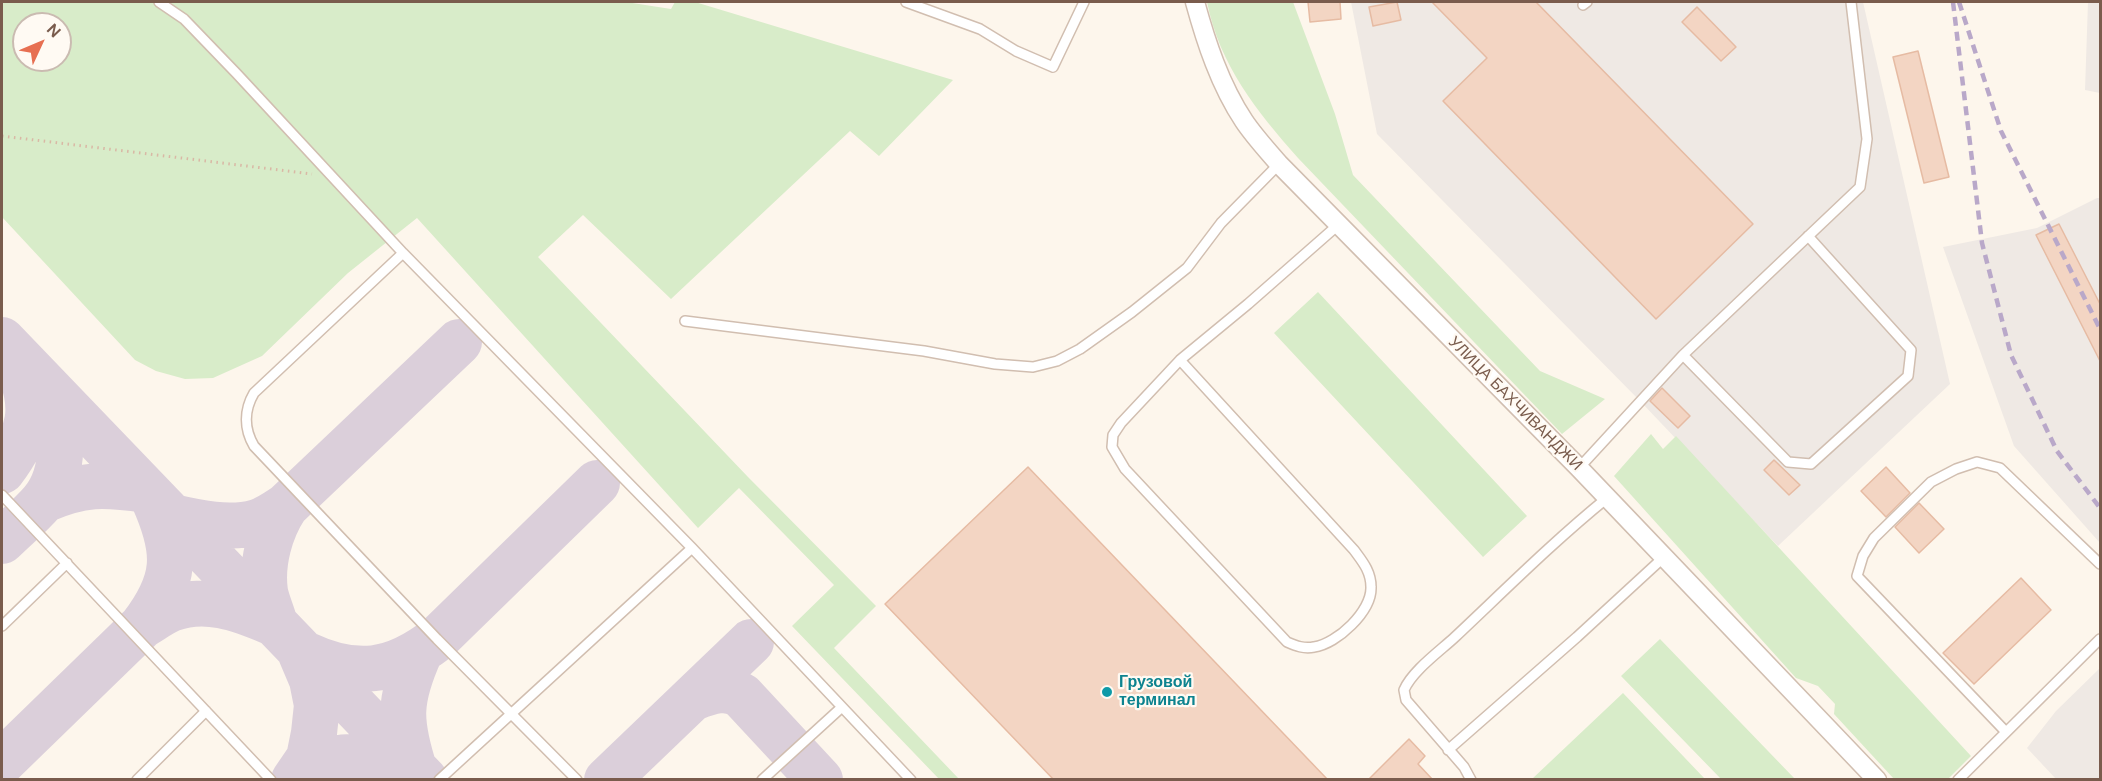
<!DOCTYPE html>
<meta charset="utf-8">
<style>
body{margin:0}
#map{position:relative;width:2102px;height:781px;overflow:hidden;background:#fdf6ec;font-family:"DM Sans",sans-serif}
canvas{display:block}
.frame{position:absolute;inset:0;border:3px solid #7a5c4d;pointer-events:none}
.north{position:absolute;left:12px;top:12px;width:60px;height:60px;box-sizing:border-box;background:#fffaf3;border:2px solid #cabbb1;border-radius:50%;rotate:46deg;font-size:16px;font-weight:700;line-height:24px;text-align:center;color:#7a5c4d}
.north::after{content:'';display:block;margin:auto;width:21px;height:27px;background:#e76f51;clip-path:polygon(50% 0,100% 100%,50% 72%,0 100%)}
</style>
<div id="map">
<canvas width="2102" height="781"></canvas>
<div class="frame"></div>
<div class="north">N</div>
</div>
<script>
const c = document.querySelector('canvas').getContext('2d');
c.lineJoin = 'round';
function fill(path, color) {
  c.fillStyle = color;
  c.fill(path, 'evenodd');
}
function strokePath(path, color, width, dash) {
  c.strokeStyle = color;
  c.lineWidth = width;
  c.lineCap = dash ? 'butt' : 'round';
  c.setLineDash(dash || []);
  c.stroke(path);
}
function label(font, color, halo, rows, align = 'center') {
  c.font = font + ' "DM Sans",sans-serif';
  c.lineWidth = 4.5;
  c.setLineDash([]);
  c.textBaseline = 'middle';
  c.strokeStyle = halo;
  c.fillStyle = color;
  for (const [text, x, y, turn = 0] of rows) {
    c.save();
    c.translate(x, y);
    c.rotate((+turn || 0) * Math.PI / 180);
    c.textAlign = isNaN(turn) ? turn : align;
    if (halo) c.strokeText(text, 0, 0);
    c.fillText(text, 0, 0);
    c.restore();
  }
}
const industrial = new Path2D(`
 M1351 2H1863L1950 384 1778 546 1640 401 1377 134Z
 M2088 2H2100V93L2085 90Z
 M2097 198H2100V543L2014 446 1943 247 2037 228Z
 M2100 668V779H2056L2027 748 2056 711Z`);
const green = new Path2D(`
 M2 2H626L671 9 675 2H695L953 80 879 156 850 131 671 299 583 215 538 257 748 477 876 606 834 648 959 779H939L792 626 834 585 739 488 698 528 417 218 348 273 262 356 213 378 185 379 156 371 135 360 2 217ZM24 24H60V60H24Z
 M1207 2H1293L1335 114 1353 175 1540 371 1605 399 1562 434 1298 158C1256 110 1220 66 1207 2Z
 M1318 292 1527 516 1483 557 1274 333Z
 M1651 434 1663 449 1676 436 1971 756 1948 779H1894L1834 714 1835 704 1818 686 1796 678 1614 476Z
 M1660 639 1795 779H1721L1621 676Z
 M1623 693 1705 779H1532Z`);
const taxiway = new Path2D(`
 M2 340 425 780
 M2 471C30 434 37 408 17 364
 M44 500C83 483 104 484 146 490
 M172 517C198 523 230 530 257 522 267 519 277 512 286 506L459 342
 M2 541C15 528 30 516 42 502 68 471 61 428 53 393
 M275 624C272 613 267 602 265 592 261 563 270 530 286 506
 M142 626C151 621 161 613 171 609 205 596 238 608 271 622
 M305 654C356 678 393 673 437 639L597 483
 M693 698C709 692 726 685 742 696L820 780
 M2 762 142 626C177 580 177 552 154 500
 M415 772C399 722 398 701 420 652
 M294 780 309 758 314 733 317 705 312 680 301 654
 M294 780C302 775 309 768 318 764 349 750 383 760 414 768
 M607 780 751 642`);
const building = new Path2D(`
 M1308 2H1340L1341 19 1310 22Z
 M1397 2 1401 20 1373 26 1369 7Z
 M1432 2H1536L1753 224 1656 319 1443 101 1487 58Z
 M1697 7 1736 47 1721 61 1682 22Z
 M1918 51 1949 177 1924 183 1893 57Z
 M2059 224 2100 304V361L2036 235Z
 M1662 388 1690 416 1678 428 1650 401Z
 M1774 460 1800 485 1789 495 1764 470Z
 M1028 467 1328 780H1054L885 604Z
 M1886 467 1910 493 1886 517 1861 491Z
 M1919 503 1944 529 1919 553 1895 527Z
 M2021 578 2051 610 1974 684 1943 653Z
 M1409 739 1425 756 1418 764 1433 780H1368Z`);
const path = new Path2D(`
 M2 136 312 174`);
const lane = new Path2D(`
 M159 2 184 19 237 74 403 253 692 548 911 780
 M906 2 980 29 1016 51 1053 67 1084 2
 M1583 5 1587 2
 M403 253 254 393C244 410 244 429 254 446L437 639 577 780
 M685 321 924 351 995 364 1033 367 1057 361 1080 349 1132 312 1187 268 1221 223 1279 164
 M1683 355 1788 462 1811 464 1908 376 1911 350 1808 236
 M1180 360 1354 550C1362 561 1371 571 1371 587 1372 611 1337 644 1314 647 1304 649 1296 646 1287 642L1125 469 1112 447 1113 435 1121 423 1180 360 1248 304 1338 225
 M1579 468 1683 355 1860 187 1867 139 1851 2
 M2 495 271 780
 M2 626 67 563
 M2006 732 1857 576 1863 556 1874 538 1931 482 1956 469 1977 462 2000 468 2100 564
 M1448 750 1577 637 1664 557
 M137 780 206 711
 M439 780 692 548
 M762 780 842 707
 M1471 780 1464 767 1406 700 1404 690C1412 671 1440 651 1455 637 1505 590 1554 541 1607 498
 M1958 780 2100 639`);
const street = new Path2D(`
 M1195 2C1206 42 1220 85 1244 121 1254 136 1267 150 1279 164L1579 468 1877 780`);
const rail = new Path2D(`
 M1953 2 1982 243 2011 355 2057 451 2100 508
 M1959 2 2001 131 2100 329`);
const markers = [
 [1107,692,6,"#0f9aa8"]
];
const streetNames = [
 ["УЛИЦА БАХЧИВАНДЖИ",1515,404,45]
];
const cultureNames = [
 ["Грузовой",1119,683],
 ["терминал",1119,701]
];
fill(industrial, '#efe9e4');
fill(green, '#d8ecc9');
strokePath(taxiway, '#dbcfda', 46);
fill(building, '#f3d5c3');
strokePath(building, '#e6bba3', 1.5);
strokePath(lane, '#d1beb0', 12);
strokePath(street, '#d1beb0', 21);
strokePath(path, '#d9b8a5', 3, [1.5, 4.5]);
strokePath(lane, '#fff', 9);
strokePath(street, '#fff', 18);
strokePath(rail, '#b9a8c9', 4.5, [9, 6]);
for (const [x, y, r, color] of markers) {
  const dot = new Path2D();
  dot.arc(x, y, r, 0, 2 * Math.PI);
  c.fillStyle = color;
  c.fill(dot);
  strokePath(dot, '#fffaf3', 2);
}
label('16px', '#7a5c4d', '#fffaf3', streetNames);
label('bold 16px', '#0d838f', '#fffaf3', cultureNames, 'left');
</script>
